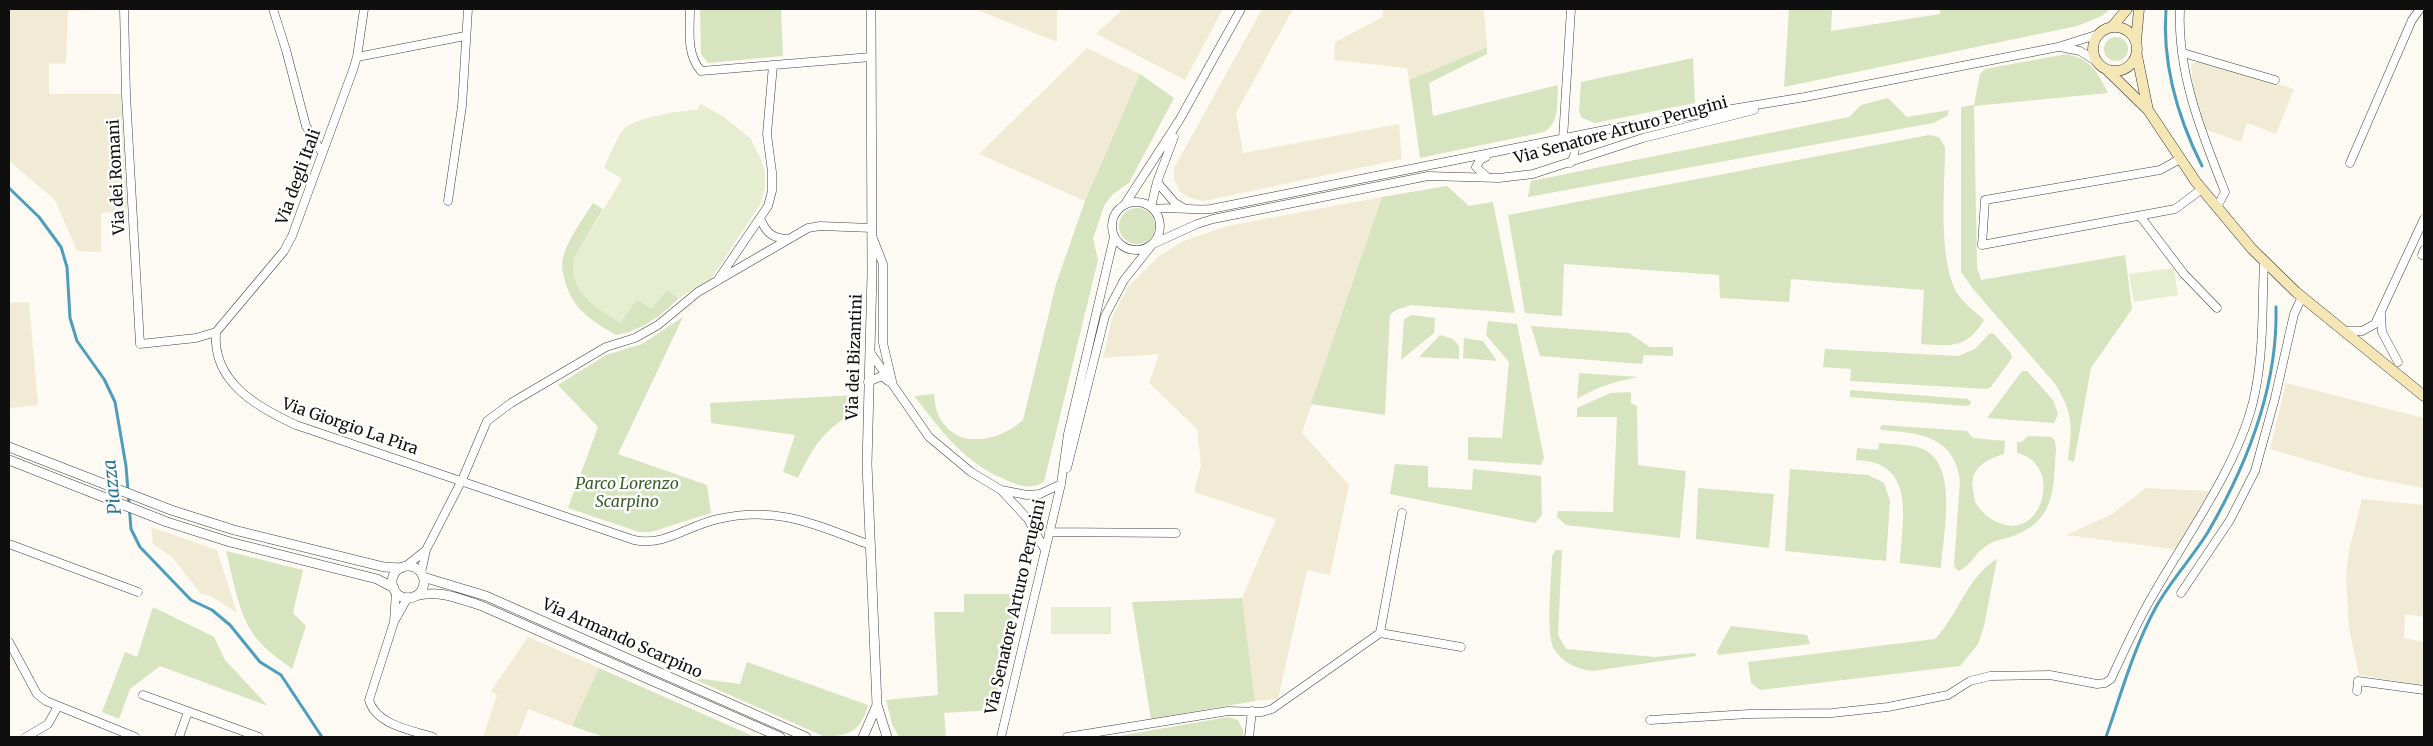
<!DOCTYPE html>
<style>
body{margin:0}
#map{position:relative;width:2433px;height:746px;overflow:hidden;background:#fdfaf3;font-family:Merriweather,serif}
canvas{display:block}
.frame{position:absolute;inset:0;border:10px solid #0f0f0f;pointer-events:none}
</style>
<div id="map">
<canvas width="2433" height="746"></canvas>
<div class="frame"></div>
</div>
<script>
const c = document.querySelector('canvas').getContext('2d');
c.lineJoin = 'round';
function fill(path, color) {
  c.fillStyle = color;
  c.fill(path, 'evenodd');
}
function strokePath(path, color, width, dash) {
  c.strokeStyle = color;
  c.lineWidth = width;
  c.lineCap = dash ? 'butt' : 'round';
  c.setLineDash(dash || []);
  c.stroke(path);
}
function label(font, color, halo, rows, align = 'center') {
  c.font = font + ' Merriweather,serif';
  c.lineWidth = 5;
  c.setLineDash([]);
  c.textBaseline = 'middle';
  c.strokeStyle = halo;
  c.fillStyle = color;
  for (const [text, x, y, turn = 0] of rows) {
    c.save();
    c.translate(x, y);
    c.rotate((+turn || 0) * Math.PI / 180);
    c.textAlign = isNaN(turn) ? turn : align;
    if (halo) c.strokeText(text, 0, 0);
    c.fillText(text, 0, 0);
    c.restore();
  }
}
const farmland = new Path2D(`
 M9 9H119L68 11 66 63 49 64V94H121L127 211 101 213V252L77 251 55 200 9 161Z
 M975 9H1057V42Z
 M1123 9H1223L1185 80 1096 34Z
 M1262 9H1293L1236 113 1243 153 1399 124 1402 159 1204 201 1190 198 1179 191 1174 179V168Z
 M1383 9H1484L1487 47 1409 80 1407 68 1334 60 1335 42 1383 17Z
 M1087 48 1140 74 1085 201 979 154Z
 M2201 61 2294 89 2276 134 2247 123 2241 142 2204 129 2193 90 2191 64Z
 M1382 197 1302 433 1349 485 1330 575 1307 570 1278 699 1255 701 1242 598 1276 519 1194 492 1201 465 1197 429 1149 383 1159 354 1103 358 1113 315 1128 287 1158 257 1181 242 1227 226Z
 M29 302 38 405 9 408V303Z
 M2286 383 2424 418V488L2365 477 2270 449Z
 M2146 488 2210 491 2212 495 2180 550 2066 535 2112 514Z
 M2362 499 2424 505V617L2405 614 2404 638 2424 642V686L2359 675 2349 628 2346 575 2349 550Z
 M151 527 217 550 237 613 211 596 201 594 173 558 153 544Z
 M528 637 599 668 572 726 528 709 518 737H483L497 695 491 691Z`);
const green = new Path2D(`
 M700 9H781L783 56 708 63 701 54Z
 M1789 9H1832L1831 31 1940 14V9H2110L2102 16 2077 26 1784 87Z
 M2104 49a12 12 0 1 1 24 0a12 12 0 1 1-24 0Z
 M1487 47V54L1429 83 1433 116 1558 85C1557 102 1560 123 1544 132L1420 158 1409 80Z
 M2067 54C2092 60 2097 71 2108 93L1974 106 1977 267 1981 280 2125 255 2132 309 2091 368 2074 462 2068 460C2072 426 2074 416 2056 385L1974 290 1961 272V107L1974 105 1980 74 1985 69Z
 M1693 58 1695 103 1595 123 1582 118 1579 112 1581 82Z
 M1140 74 1174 98 1129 183 1113 194 1105 204 1093 238 1098 260 1044 482C1029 490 1019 486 1004 479 963 462 941 430 914 396L934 394C935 403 936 412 941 420 960 451 1001 440 1023 420L1056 284 1085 201Z
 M1888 98 1907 117 1949 110 1947 116 1933 123 1528 197 1531 181 1849 117 1861 105Z
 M1929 135 1939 137 1945 147C1945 186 1937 263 1959 296 1966 305 1976 312 1984 320 1967 349 1950 346 1921 344L1924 290 1791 279 1789 302 1720 298 1719 275 1564 264 1562 316 1525 313 1508 215Z
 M1447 186 1469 206 1493 202 1515 313 1411 305 1396 310 1390 315 1385 415 1311 404 1382 197Z
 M593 203 603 209 574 258 637 300 667 290 679 298C661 316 641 331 616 335 592 321 572 309 565 281 562 271 561 263 564 254 570 236 583 219 593 203Z
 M1119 226a18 18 0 1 1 36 0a18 18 0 1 1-36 0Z
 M1412 315 1435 318 1434 333 1401 360 1404 319Z
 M683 317 618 454 707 485 711 513 651 532H639L568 508 598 427 558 385 606 355 642 344Z
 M1488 321 1517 324 1544 458 1541 465 1468 460V437L1502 438 1509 362 1486 335Z
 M1531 326 1629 333 1650 347H1673V356L1644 355 1642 364 1540 356Z
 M1993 333 2011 353 2012 358 1991 387 1987 389 1850 381 1851 369 1823 367 1825 349 1958 356 1975 349 1989 334Z
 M1440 335 1453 339 1459 346V359L1419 357Z
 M1464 338 1483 341 1497 361 1463 358Z
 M2022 371H2027L2053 400 2058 414 2054 423 1987 418Z
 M1579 373 1639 377C1616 381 1597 387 1577 399Z
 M1850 390 1968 399 1971 402 1970 405 1965 406 1850 397Z
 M1631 392V403L1637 406 1638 465 1686 471 1680 538 1566 525 1557 517 1558 511 1613 512 1617 417H1577V408L1610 393Z
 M857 395V411C824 429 814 445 798 478L783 472 795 435 711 423 710 403Z
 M1883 425 1967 431 1973 438 2005 441 2004 454C1986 459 1969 469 1973 490 1974 495 1974 501 1977 505 1988 522 2015 535 2032 517 2051 497 2047 459 2017 453V442H2022L2028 436 2051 437 2055 441 2056 449C2053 485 2057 517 2018 534 2008 539 1995 539 1986 546 1975 553 1970 567 1958 571L1954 566 1960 480C1954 435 1918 433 1881 430L1880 427Z
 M1879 443C1891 444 1905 444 1917 447 1961 458 1943 534 1941 568L1900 563C1901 532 1915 475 1875 463 1870 461 1862 461 1856 460L1857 448 1878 450Z
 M1395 464 1428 466V487L1472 490 1473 469 1541 476 1542 515 1535 523 1390 494Z
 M1790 469 1868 475 1884 483 1890 501 1886 561 1785 551Z
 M1698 488 1774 494 1769 548 1696 539Z
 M1556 550H1562L1558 635 1566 649 1655 657 1695 653 1696 656 1593 671C1578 670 1562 662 1554 649 1545 633 1552 576 1552 556Z
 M226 551 303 570 293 613 306 626 292 669C278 658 261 647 252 632 237 609 233 577 226 551Z
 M1997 559 1984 626 1978 644 1960 666 1760 690 1751 683 1748 662 1935 639C1959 614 1966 578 1997 559Z
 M964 594H1020L993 710 944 713 946 737H899L892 724 886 700 938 695 934 612H964Z
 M1242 598 1255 701 1151 719 1132 602Z
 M153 607 214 637 225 660 268 706 160 666 130 689 119 719 102 712 125 652 137 657Z
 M1731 626 1807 635 1810 644 1718 655 1717 651Z
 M747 662 868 705C861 731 849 737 823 736L689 677 740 684Z
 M599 668 755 737H604L572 726Z
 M1228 717 1238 720 1243 730V737H1113Z`);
const pitch = new Path2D(`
 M701 104 724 117 750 138 760 157 765 172V187L761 203 711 279 679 298 667 290 652 309 637 300 620 323C595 306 568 294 574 258L622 179 604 168C610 155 616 139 624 129 633 118 682 110 697 110Z
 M2174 268 2178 295 2134 302 2129 274Z
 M1051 607H1111V634H1051Z`);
const stream = new Path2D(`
 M2166 9C2162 63 2178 118 2202 166
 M9 188 39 217 61 247 67 267 70 318 77 341 104 379 115 402 126 466 131 529 140 547 191 600 212 610 230 625 260 662 281 675 322 737
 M2106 737C2121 694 2134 647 2156 607 2171 580 2192 558 2208 532 2248 463 2278 387 2276 307`);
const minor = new Path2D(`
 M124 9 126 95 140 344 196 338 216 332
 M273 9 286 50 306 126 322 153
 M690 9C690 30 686 54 701 71L871 57
 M2180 9C2177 73 2202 134 2225 192L2217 207
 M2060 47 2080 51 2096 61
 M2183 53 2275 80
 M357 57 465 36
 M1566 138 1575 147 1574 157 1570 163
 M1563 139 1571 9
 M1486 157 1480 160 1476 167 1487 177
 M2180 159 2160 170 1985 200 1982 245 2175 209 2202 189
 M2350 163 2412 20 2420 9
 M1157 182 1175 203 1182 207
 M448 201 462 106 468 9
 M1112 226a24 24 0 1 1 48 0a24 24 0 1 1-48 0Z
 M1125 204 1180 119 1241 9
 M1151 207 1157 182 1174 137
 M1154 209C1173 206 1192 211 1211 209L1610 129 1805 97 2058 47 2099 34
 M2140 216 2184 274 2217 308
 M760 218C766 233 773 239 789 239
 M872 236 883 264V343L892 381
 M1153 244 1197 224 1213 219 1428 176 1499 178 1533 174 1643 138 1754 110
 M2422 255 2424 250
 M717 281 768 206 772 191V172L767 134 773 65
 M2381 314 2382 332 2398 362
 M2343 331H2362L2375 324 2424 219
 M216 332C212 382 257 407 296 425L634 540C664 547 689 525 718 519 777 505 816 525 870 545
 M216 332 284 251 292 236 353 70 357 57 364 9
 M870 352 929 437 971 472 1001 490 1027 495 1040 494 1061 484
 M868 382 882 376 888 381
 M1067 468 1105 316 1124 280 1151 246
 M1001 490 1028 519 1045 550
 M1049 532 1176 533
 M9 544 138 592
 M406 566 426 550
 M421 573 426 550 462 480 487 421 511 403 606 347 635 338 658 325 698 292 808 228 820 226 872 228
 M396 592 394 622 369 700C376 725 411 730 433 737
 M2181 593 2230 520 2255 471 2275 398 2294 314 2302 297
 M395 620 408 597
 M1380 633 1402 513
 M9 642 37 694 46 701 135 737
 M2357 691 2358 681 2424 690
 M143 695 259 737
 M1650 720 1749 714 1832 713 1888 707 1948 695 1970 681 1990 676 2050 675 2097 684 2105 683 2111 679C2124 651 2137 622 2153 595 2187 535 2242 460 2255 393 2264 350 2262 304 2264 261
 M26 737 48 724 57 708
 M179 737 188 712
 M1001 737 1061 484 1068 434 1114 237
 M1067 737 1228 711 1262 712 1272 709 1380 633 1461 647
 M1249 737 1252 711`);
const tertiary = new Path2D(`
 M871 9 872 274 867 464 877 705 887 737
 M9 447 171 510 234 530 384 567 401 568
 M9 460 167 522 230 542 377 579 394 588
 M392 582a16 16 0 1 1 32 0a16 16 0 1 1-32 0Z
 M423 577 486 596 806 737
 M415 596C439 589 460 599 482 606L780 737
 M863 737 877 705`);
const secondary = new Path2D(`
 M2093 49a22 22 0 1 1 44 0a22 22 0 1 1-44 0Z
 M2112 27 2127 9
 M2136 41 2139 9
 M2137 56 2148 110
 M2107 70 2148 110 2196 182 2252 249 2296 292 2424 396`);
const streetNames = [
 ["Via Senatore Arturo Perugini",1621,131,-15],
 ["Via dei Romani",117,177,-93],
 ["Via degli Itali",299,177,-70],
 ["Via dei Bizantini",855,357,-88],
 ["Via Giorgio La Pira",350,427,19],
 ["Via Senatore Arturo Perugini",1016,607,-77],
 ["Via Armando Scarpino",622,639,24]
];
const parkNames = [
 ["Parco Lorenzo",627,484],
 ["Scarpino",627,502]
];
const waterNames = [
 ["Piazza",113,487,-96]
];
fill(farmland, '#f1ebd5');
fill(green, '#d7e4c0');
fill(pitch, '#e6edd0');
strokePath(stream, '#4d9ebd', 3);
strokePath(minor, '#424242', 9);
strokePath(tertiary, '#424242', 10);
strokePath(secondary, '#313131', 11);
strokePath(minor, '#fff', 8);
strokePath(tertiary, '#fff', 9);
strokePath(secondary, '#f5e6b6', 10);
label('16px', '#0f0f0f', '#fff', streetNames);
label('italic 16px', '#3a5f27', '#fff', parkNames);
label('italic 18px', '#277192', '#fff', waterNames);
</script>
